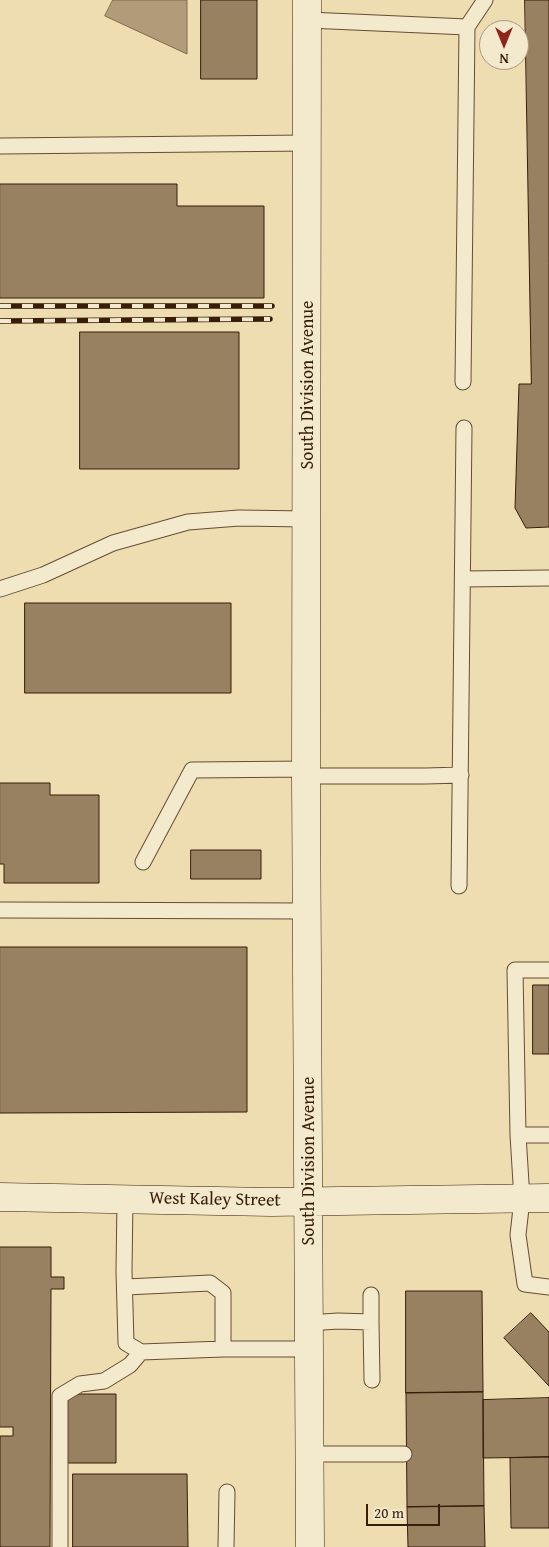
<!DOCTYPE html>
<style>
body{margin:0}
#map{position:relative;width:549px;height:1547px;overflow:hidden;background:#edddb0;font-family:"Gentium Book Plus",serif}
canvas{display:block}
.north{position:absolute;left:479px;top:20px;width:50px;height:50px;box-sizing:border-box;background:#f3e9cc;border:1px solid #a9977f;border-radius:50%;rotate:180deg;font-size:14px;font-weight:700;line-height:20px;text-align:center;color:#391d0b}
.north::after{content:'';display:block;margin:auto;width:18px;height:22px;background:#8f2418;clip-path:polygon(50% 0,100% 100%,50% 72%,0 100%)}
.scale{position:absolute;left:366px;top:1504px;width:74px;height:22px;box-sizing:border-box;border:2px solid #391d0b;border-top:0;padding-left:6px;font-size:15px;line-height:18px;white-space:nowrap;color:#391d0b;-webkit-text-stroke:4px #f3e9cc;paint-order:stroke}
</style>
<div id="map">
<canvas width="549" height="1547"></canvas>
<div class="north">N</div>
<div class="scale">20 m</div>
</div>
<script>
const c = document.querySelector('canvas').getContext('2d');
c.lineJoin = 'round';
function fill(path, color) {
  c.fillStyle = color;
  c.fill(path, 'evenodd');
}
function strokePath(path, color, width, dash) {
  c.strokeStyle = color;
  c.lineWidth = width;
  c.lineCap = dash ? 'butt' : 'round';
  c.setLineDash(dash || []);
  c.stroke(path);
}
function label(font, color, halo, rows, align = 'center') {
  c.font = font + ' "Gentium Book Plus",serif';
  c.lineWidth = 4.5;
  c.setLineDash([]);
  c.textBaseline = 'middle';
  c.strokeStyle = halo;
  c.fillStyle = color;
  for (const [text, x, y, turn = 0] of rows) {
    c.save();
    c.translate(x, y);
    c.rotate((+turn || 0) * Math.PI / 180);
    c.textAlign = isNaN(turn) ? turn : align;
    if (halo) c.strokeText(text, 0, 0);
    c.fillText(text, 0, 0);
    c.restore();
  }
}
const water = new Path2D(`
 M113 0H187V54L105 16Z`);
const building = new Path2D(`
 M201 0H257V79H201Z
 M525 0H549V527L526 528 515 508 519 384H531Z
 M0 184H177V206H264V298H0Z
 M80 332H239V469H80Z
 M25 603H231V693H25Z
 M0 783H50V795H99V883H4V864H0Z
 M191 850H261V879H191Z
 M0 947H247V1112L0 1113Z
 M533 985H549V1054H533Z
 M0 1247H51V1277H64V1289H51L50 1547H0V1436H13V1427H0Z
 M406 1291H482L483 1392 406 1393Z
 M531 1313 549 1332V1386L504 1338Z
 M483 1392 484 1506 407 1507 406 1393Z
 M68 1394H116V1463H68Z
 M549 1398V1457L483 1458V1400Z
 M549 1457V1528H511L510 1458Z
 M73 1474H187L188 1547H73Z
 M484 1506 485 1547H408L407 1507Z`);
const lane = new Path2D(`
 M308 20 467 27 463 382
 M467 27 485 0
 M0 146 308 143
 M463 579 549 578
 M0 589 43 575 113 543 188 522 239 518 308 519
 M306 776H426L461 775
 M143 862 192 770 308 769
 M459 886 464 428
 M0 910 308 911
 M549 970H515L518 1135H549
 M518 1135 522 1199 518 1235 525 1284 549 1287
 M125 1199 124 1271 126 1343 141 1352 223 1349H310
 M126 1287 210 1283 223 1293V1349
 M371 1295V1322
 M309 1323 338 1321 371 1322 372 1380
 M310 1454H404
 M60 1547V1396L80 1384 104 1381 130 1365 141 1352
 M226 1547 227 1492`);
const secondary = new Path2D(`
 M307 0 306 776 310 1547
 M0 1197 271 1202 549 1198`);
const rail = new Path2D(`
 M0 306H272
 M0 321 270 319`);
const streetNames = [
 ["South Division Avenue",308,385,-90],
 ["South Division Avenue",309,1161,-90],
 ["West Kaley Street",215,1200,1]
];
fill(water, '#b09c78');
strokePath(water, '#80694c', 1);
fill(building, '#978161');
strokePath(building, '#391d0b', 1);
strokePath(lane, '#664d34', 17);
strokePath(secondary, '#391d0b', 29);
strokePath(lane, '#f3e9cc', 15);
strokePath(secondary, '#f3e9cc', 28);
strokePath(rail, '#391d0b', 5.5);
strokePath(rail, '#f3e9cc', 4, [11]);
label('18px', '#391d0b', '#f3e9cc', streetNames);
</script>
